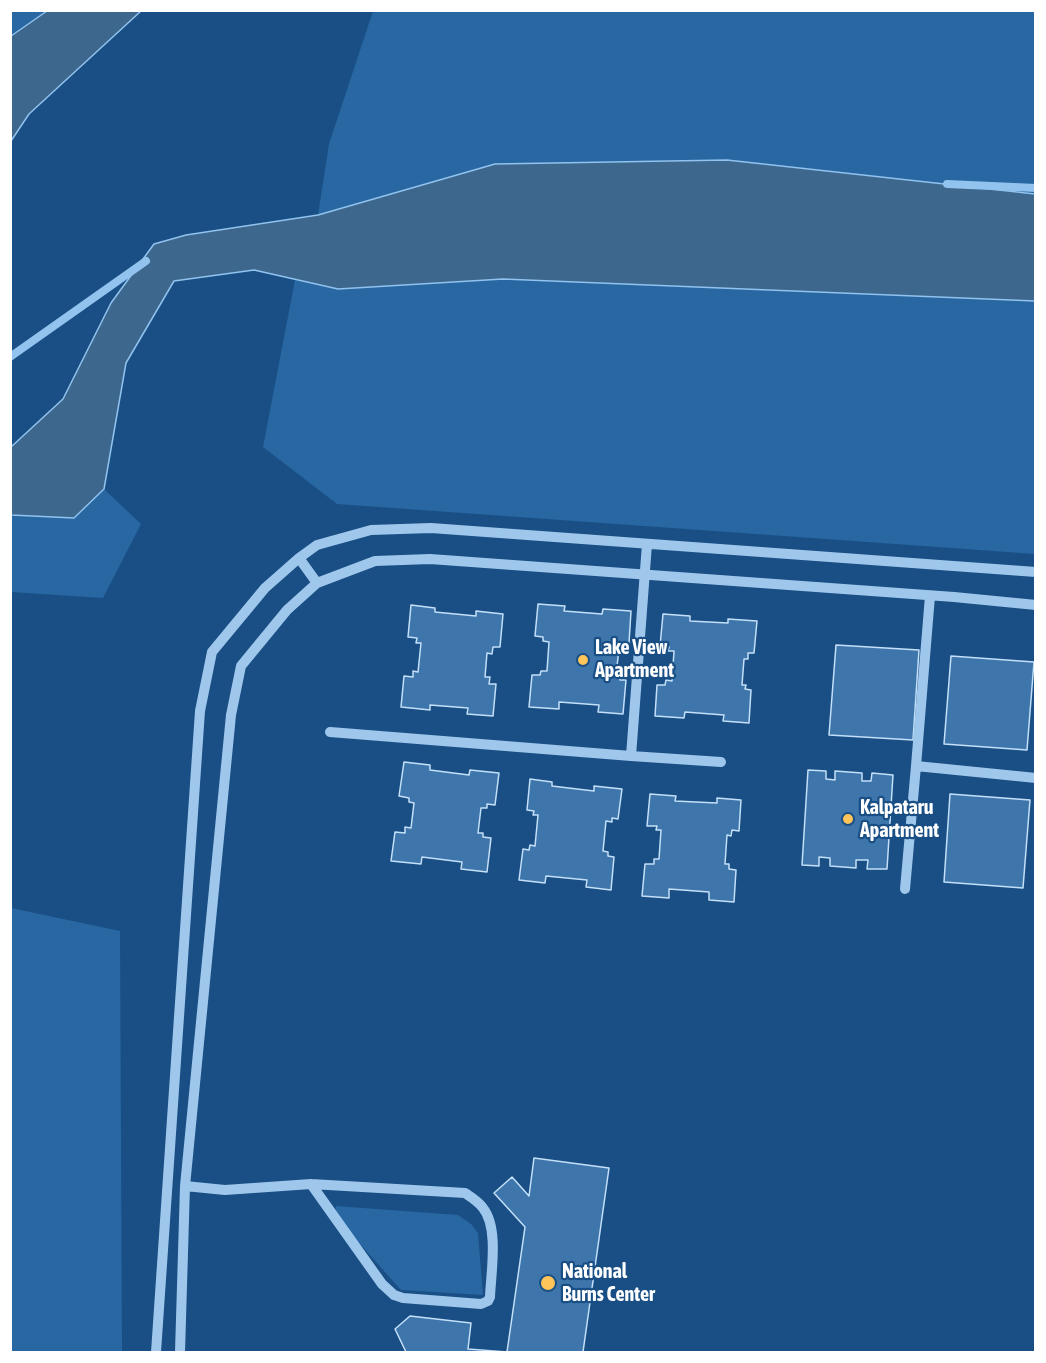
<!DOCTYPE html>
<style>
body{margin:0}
#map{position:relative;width:1046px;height:1363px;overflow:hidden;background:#194f85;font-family:"Asap Condensed",sans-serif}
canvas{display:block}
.frame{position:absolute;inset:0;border:12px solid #fff;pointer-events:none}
</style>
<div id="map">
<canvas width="1046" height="1363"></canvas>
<div class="frame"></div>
</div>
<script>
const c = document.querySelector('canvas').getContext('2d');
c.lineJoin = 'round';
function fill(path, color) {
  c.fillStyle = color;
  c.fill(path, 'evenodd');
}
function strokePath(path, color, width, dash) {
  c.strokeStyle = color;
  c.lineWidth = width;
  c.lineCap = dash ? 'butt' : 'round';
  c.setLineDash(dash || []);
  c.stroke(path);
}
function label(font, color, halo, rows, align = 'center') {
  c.font = font + ' "Asap Condensed",sans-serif';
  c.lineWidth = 4.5;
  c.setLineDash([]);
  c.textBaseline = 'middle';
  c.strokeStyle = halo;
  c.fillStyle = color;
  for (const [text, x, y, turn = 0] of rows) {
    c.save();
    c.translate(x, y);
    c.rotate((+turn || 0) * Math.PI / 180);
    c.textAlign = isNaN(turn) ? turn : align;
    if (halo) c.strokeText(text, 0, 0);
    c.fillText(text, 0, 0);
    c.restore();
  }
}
const green = new Path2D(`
 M11 11H47L11 36Z
 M373 11H1035V194L727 160 318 215 329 144Z
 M503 279 1035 301V554L337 504 263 447 295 280 338 289Z
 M104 489 141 524 103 598 11 592V515L74 518Z
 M11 908 120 931 122 1352H11Z
 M336 1206 458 1215 471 1224 478 1233 483 1295 401 1290 335 1216Z`);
const water = new Path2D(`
 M47 11H141L29 114 11 141V36Z
 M727 160 1035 194V301L503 279 338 289 254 270 174 281 126 363 104 489 74 518 11 515V447L63 399 111 303 154 244 186 235 318 215 495 164Z`);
const stream = new Path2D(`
 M947 184 1036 188
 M10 357 146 261`);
const building = new Path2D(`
 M538 604 565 606 564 611 602 614 603 609 631 611 629 643H623V649H619L616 675H620V680H626L623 714 598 712 599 705 559 702V709L529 707 532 675H540L541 671H547L549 642 543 641V637L535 636Z
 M411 605 435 608V612L476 616V611L503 614 500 647H493L492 654 487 653 485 677H490L489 684H496L493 716 467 714 468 708 430 705V710L401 707 404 676 413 677V671L418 672 421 643H416L417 638 408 637Z
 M663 614 690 616V621L728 623V619L757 621 754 653H748V659H744L742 685H746L745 689 751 690 749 723 723 721 724 715 685 712 684 718 655 716 657 685H665L666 680 672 681 674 651H668L669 647 660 646Z
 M836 645 919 650 913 740 829 735Z
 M951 656 1034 662 1027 750 944 744Z
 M404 762 430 765V770L469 775 470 770 499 773 495 805 487 804V808H481L478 833H483V837L491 838 487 872 461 869 462 862 422 857 421 864 391 861 395 832 405 833V827L411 828 414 803 409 802V798L399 796Z
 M808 770 826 771V779L835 780V771L862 773V781H871L872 773 893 775 887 869H867L868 860H856V868L830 866V858L819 857V866L802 865Z
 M530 779 552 782V786L594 791V786L622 789 618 819 612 818V822L606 821 603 851 608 852V856L614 857 611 890 586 887 587 880 546 876 545 883 519 880 523 849 529 850 530 845 535 846 538 815H533L534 811 527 810Z
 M650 794 676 796 675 801 717 803V798L741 800 739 831 732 830 731 836 727 835 725 864H729V869L736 870 734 902 709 900V892L669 889V898L642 896 645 864H654V859H659L661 830H656L657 826H647Z
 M950 794 1030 800 1023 888 944 882Z
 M534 1158 609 1168 583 1352H406L395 1329 410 1316 471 1323 468 1349 507 1352 525 1227 494 1193 512 1177 529 1196Z`);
const minor = new Path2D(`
 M299 558 317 583
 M930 596 916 766 1036 778
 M330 732 631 756 647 544
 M631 756 721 762
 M905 889 916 766
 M185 1186 225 1190 311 1184 465 1193C471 1197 479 1202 483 1208 499 1228 491 1272 490 1297L488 1301 481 1304 403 1298 394 1295 382 1284 311 1184
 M156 1352 200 711 212 652 265 588 299 558 317 545 371 530 431 528 1036 572
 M180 1352 185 1186 231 715 241 666 287 610 317 583 375 561 430 559 954 597 1036 605`);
const markers = [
 [583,660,6,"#ffc45a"],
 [848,819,6,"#ffc45a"],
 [548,1283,8,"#ffc45a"]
];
const poiNames = [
 ["Lake View",595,648],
 ["Apartment",595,671],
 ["Kalpataru",860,808],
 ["Apartment",860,831],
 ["National",562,1272],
 ["Burns Center",562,1295]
];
fill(green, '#2867a2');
fill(water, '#3e678e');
strokePath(water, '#91c3ee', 1.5);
strokePath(stream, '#91c3ee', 8);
fill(building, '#3e76ac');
strokePath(building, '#c4e0f9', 1.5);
strokePath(minor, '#9fc7ec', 10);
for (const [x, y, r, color] of markers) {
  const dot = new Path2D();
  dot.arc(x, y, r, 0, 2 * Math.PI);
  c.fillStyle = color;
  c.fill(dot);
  strokePath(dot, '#194f85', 2);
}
label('bold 20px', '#fff', '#194f85', poiNames, 'left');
</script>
